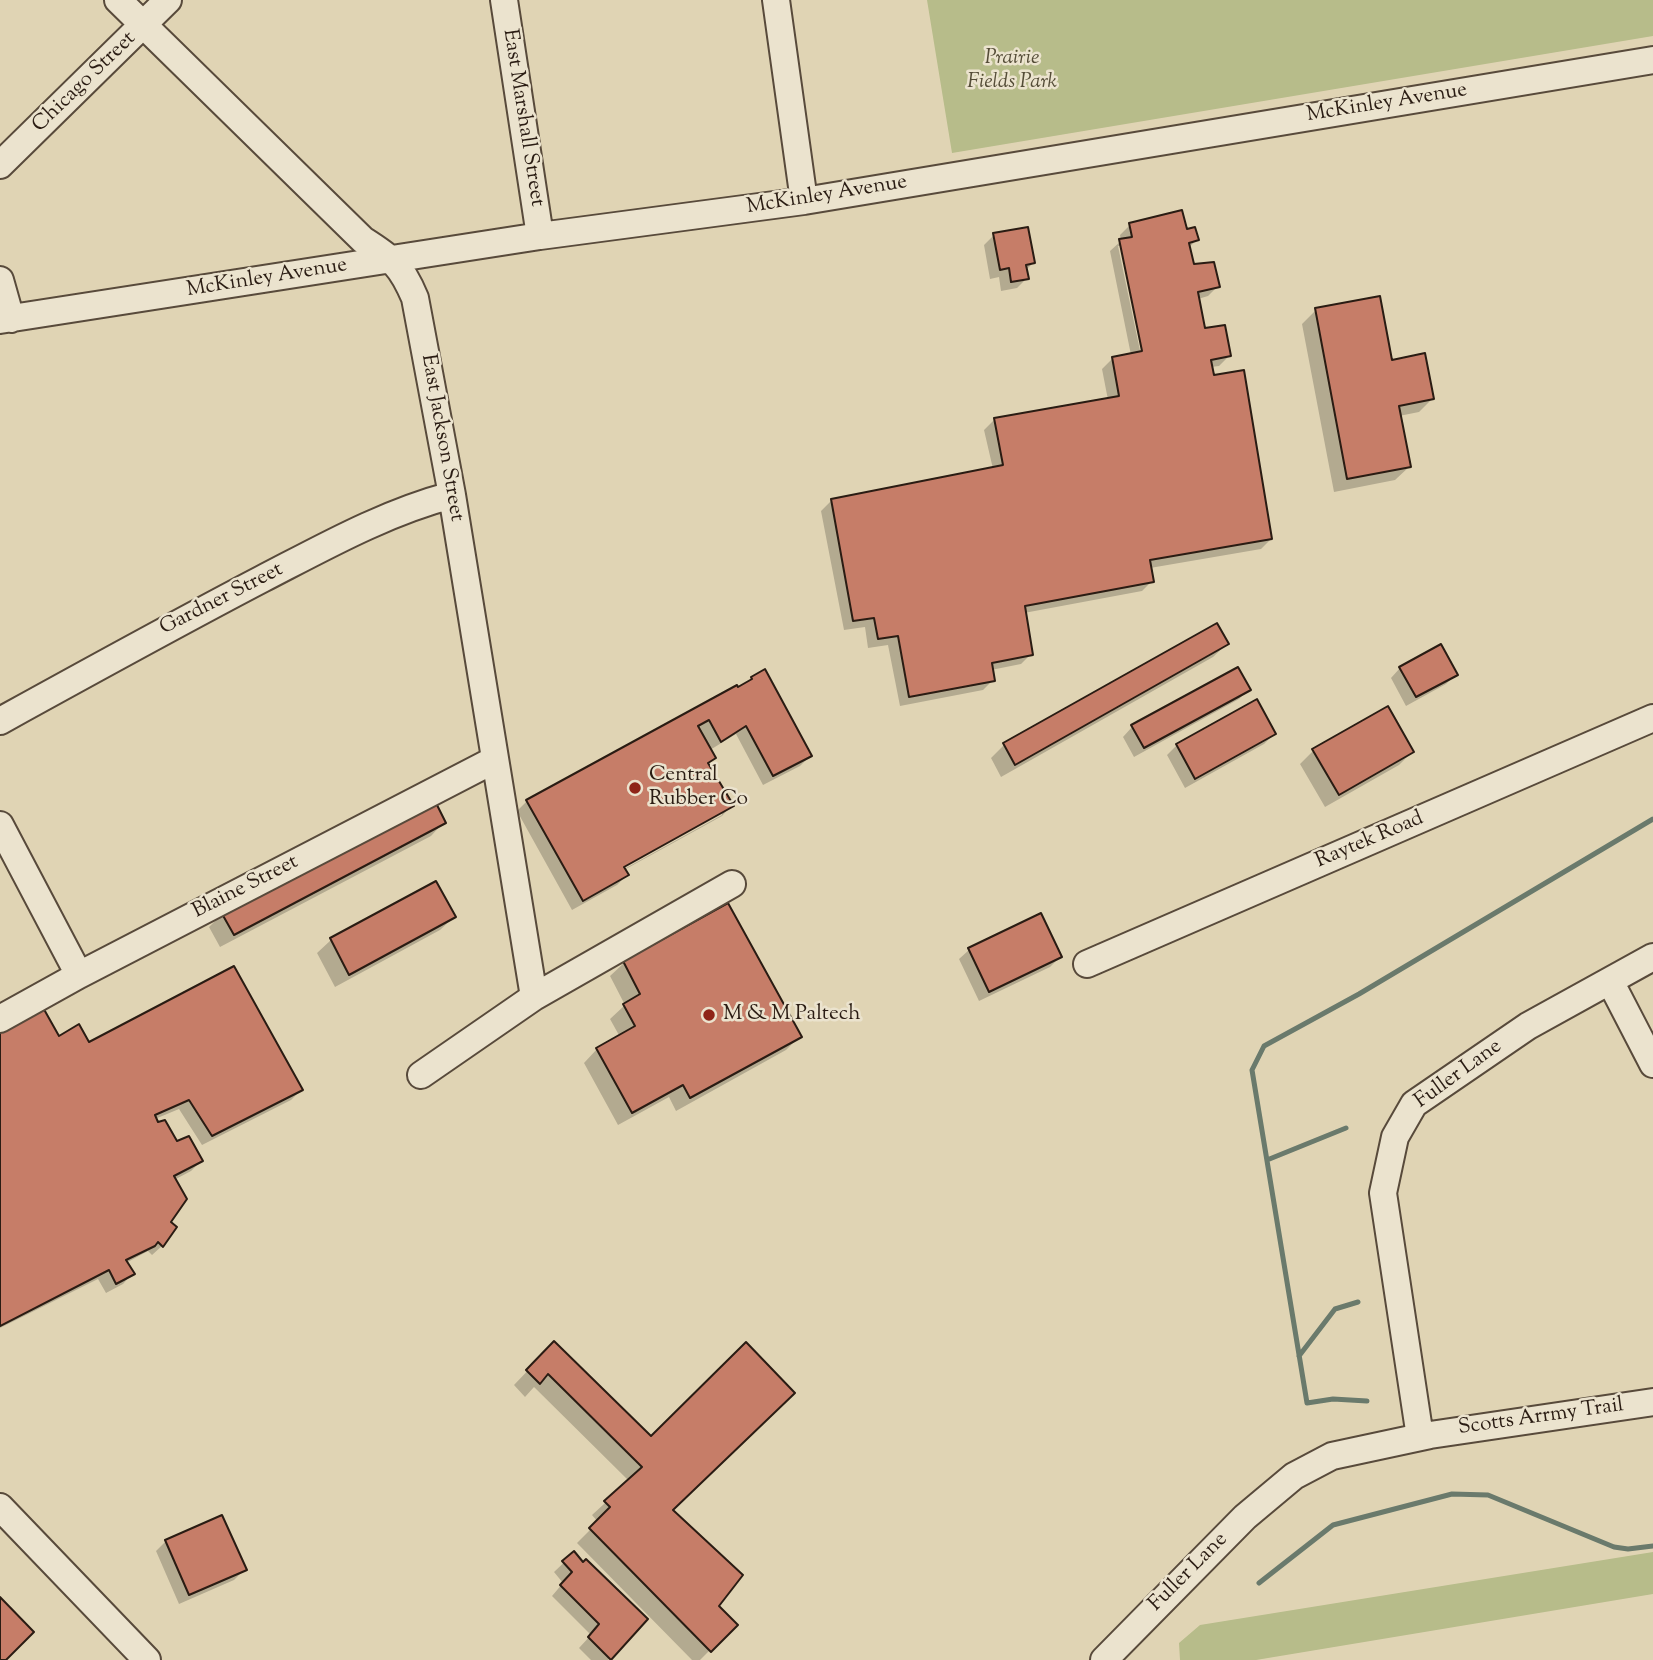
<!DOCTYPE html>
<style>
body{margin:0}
canvas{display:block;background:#e0d4b4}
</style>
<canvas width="1653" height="1660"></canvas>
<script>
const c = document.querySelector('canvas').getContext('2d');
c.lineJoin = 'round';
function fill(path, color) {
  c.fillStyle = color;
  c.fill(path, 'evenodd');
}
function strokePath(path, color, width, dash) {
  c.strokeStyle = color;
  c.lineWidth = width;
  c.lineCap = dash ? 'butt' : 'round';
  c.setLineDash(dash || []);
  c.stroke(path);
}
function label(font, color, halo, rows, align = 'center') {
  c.font = font + ' "Sorts Mill Goudy",serif';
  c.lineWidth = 5;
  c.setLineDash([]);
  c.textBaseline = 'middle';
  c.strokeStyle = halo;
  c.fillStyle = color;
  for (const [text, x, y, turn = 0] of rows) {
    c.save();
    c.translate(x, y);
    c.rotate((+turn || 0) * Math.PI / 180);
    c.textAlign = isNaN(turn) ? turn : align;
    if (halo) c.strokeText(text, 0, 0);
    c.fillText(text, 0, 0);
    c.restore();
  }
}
const green = new Path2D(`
 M927 0H1653V36L952 153Z
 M1653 1552V1594L1256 1660H1180L1179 1643 1200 1625Z`);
const shadow = new Path2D(`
 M1130 225 1186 232 1197 240 1188 248 1193 266 1218 286 1208 296 1198 299 1203 330 1229 356 1219 366 1211 367 1271 539 1261 549 1150 568 1152 581 1142 591 1024 613 1031 654 1021 664 991 670 993 680 983 690 900 706 888 645 868 648 865 627 844 630 821 511 831 501 993 469 984 430 994 420 1108 400 1102 369 1112 359 1131 355 1110 251 1121 241 1120 235ZM1118 246H1122L1145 359 1142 360Z
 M994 235 1033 263 1026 270 1027 278 1017 288 1001 291 999 277 990 279 984 245Z
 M1316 310 1390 362 1432 399 1419 412 1399 416 1409 467 1395 480 1334 492 1302 324Z
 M1227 644 1213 657 1001 777 991 758 1004 745Z
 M1400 668 1455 675 1446 684 1406 706 1391 678Z
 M752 678 810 756 800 766 763 785 736 734 710 750 714 757 707 765 731 806 722 816 624 870 627 875 617 885 572 910 517 811 527 801 745 685ZM722 811V815L617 873 615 870Z
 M1249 689 1239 699 1134 757 1123 737 1132 727Z
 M1256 701 1274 734 1264 744 1185 788 1167 755 1177 745Z
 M1313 751 1412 752 1399 765 1325 807 1300 764Z
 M444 822 431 836 220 947 209 927 222 914Z
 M436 883 454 917 440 930 335 987 317 953 331 940Z
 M728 906 799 1037 786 1050 676 1111 669 1097 618 1125 584 1063 597 1049 620 1037 610 1019 625 1005 610 976 624 963Z
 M969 950 1060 957 1050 967 979 1001 959 959Z
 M0 1028 88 1044 301 1090 291 1100 202 1145 179 1109 155 1119 177 1143 201 1161 191 1171 174 1180 169 1222 162 1246 152 1255 148 1251 126 1263 132 1274 123 1284 106 1293 98 1279 0 1328Z
 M554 1343 651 1439 671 1511 717 1607 735 1625 700 1660H692L577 1543 598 1522 592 1515 629 1481 534 1387 525 1397 514 1385Z
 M166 1541 244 1570 234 1580 179 1604 156 1551Z
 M574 1553 646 1619 608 1660H591L579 1648 591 1635 552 1596 563 1583 554 1572Z`);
const stream = new Path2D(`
 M1267 1160 1346 1128
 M1299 1356 1335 1309 1358 1302
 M1367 1401 1333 1399 1307 1403 1252 1070 1264 1046 1359 994 1653 819
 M1259 1583 1333 1525 1452 1494 1488 1495 1614 1547 1628 1549 1653 1546`);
const building = new Path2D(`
 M1182 210 1187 229 1195 227 1199 240 1189 243 1194 264 1214 262 1220 287 1198 292 1205 328 1225 325 1231 356 1211 360 1214 375 1244 370 1272 539 1150 560 1154 582 1025 606 1033 655 992 663 995 681 909 697 898 636 878 639 874 618 853 621 831 499 1003 465 994 418 1119 396 1112 357 1142 351 1119 239 1132 237 1129 223Z
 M1028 227 1035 263 1026 265 1029 279 1011 282 1009 268 1000 270 993 233Z
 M1380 296 1392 360 1425 353 1434 399 1399 406 1411 467 1347 479 1315 308Z
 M1217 623 1229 644 1015 765 1003 743Z
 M1441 644 1458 675 1416 697 1399 667Z
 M1238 667 1251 690 1144 748 1131 725Z
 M765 669 812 756 773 776 746 726 721 742 709 720 698 726 716 758 708 763 734 806 624 867 629 875 583 901 526 800 737 685 738 687 752 679 751 677Z
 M1257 699 1276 734 1195 779 1176 744Z
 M1388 706 1414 752 1339 795 1312 749Z
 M435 801 446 823 234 935 221 912Z
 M436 881 456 917 349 975 330 938Z
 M728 903 802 1037 690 1098 683 1085 632 1113 596 1048 635 1026 623 1004 640 994 623 961Z
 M1041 913 1062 957 989 992 968 948Z
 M234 966 303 1090 212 1136 189 1100 155 1115 158 1122 165 1120 177 1141 189 1136 203 1161 174 1176 187 1199 171 1222 177 1227 163 1247 158 1242 155 1246 126 1260 135 1274 116 1284 109 1270 0 1326V1026L41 1004 59 1036 79 1024 89 1042Z
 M554 1341 651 1436 746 1342 795 1393 673 1510 743 1575 719 1606 738 1625 711 1652 589 1528 610 1507 604 1501 642 1467 548 1374 540 1384 526 1370Z
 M222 1515 247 1570 189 1595 165 1540Z
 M574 1551 583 1562 586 1559 648 1619 611 1660 588 1637 599 1624 560 1585 572 1572 562 1561Z
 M0 1597 34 1632 6 1660H0Z`);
const minor = new Path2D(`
 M118 0 363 240C393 259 401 265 415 298L452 495 534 997
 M504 0 540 236
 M776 0 804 201
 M0 165 168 0
 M0 280 11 319
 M0 320 540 236 804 201 1653 60
 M0 721C87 673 174 625 262 579 324 547 384 513 452 495
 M0 825 79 975
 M1087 964 1653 718
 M1610 981 1653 1064
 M0 1019 79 975 494 760
 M421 1075 534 997 732 884
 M1420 1437 1383 1193 1395 1137 1414 1104 1528 1026 1653 957
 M0 1507 147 1660
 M1104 1660 1245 1517 1294 1476 1332 1456 1430 1435 1653 1402`);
const markers = [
 [635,788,7,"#8f2418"],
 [709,1015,7,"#8f2418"]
];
const parkNames = [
 ["Prairie",1012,59],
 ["Fields Park",1012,83]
];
const streetNames = [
 ["Chicago Street",85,83,-44],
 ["McKinley Avenue",1387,104,-9],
 ["East Marshall Street",522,118,81],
 ["McKinley Avenue",827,196,-9],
 ["McKinley Avenue",267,279,-9],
 ["East Jackson Street",441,438,80],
 ["Gardner Street",222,600,-27],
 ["Raytek Road",1370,841,-23],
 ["Blaine Street",246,888,-27],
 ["Fuller Lane",1459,1075,-36],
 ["Scotts Arrmy Trail",1541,1418,-8],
 ["Fuller Lane",1189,1573,-45]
];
const poiNames = [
 ["Central",649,776],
 ["Rubber Co",649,800],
 ["M & M Paltech",723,1015]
];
fill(green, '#b7bc8a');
fill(shadow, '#0003');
strokePath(stream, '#6a7a6c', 5);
fill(building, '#c67d68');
strokePath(building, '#2a1c13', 2);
strokePath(minor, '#584a3b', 30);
strokePath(minor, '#ebe3ce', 26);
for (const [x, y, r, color] of markers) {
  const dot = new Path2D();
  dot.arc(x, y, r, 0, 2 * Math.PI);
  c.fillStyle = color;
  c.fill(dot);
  strokePath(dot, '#ebe3ce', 2.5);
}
label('italic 21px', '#544c37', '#ebe3ce', parkNames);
label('21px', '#2a1c13', '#ebe3ce', streetNames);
label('21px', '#2a1c13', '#ebe3ce', poiNames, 'left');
</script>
